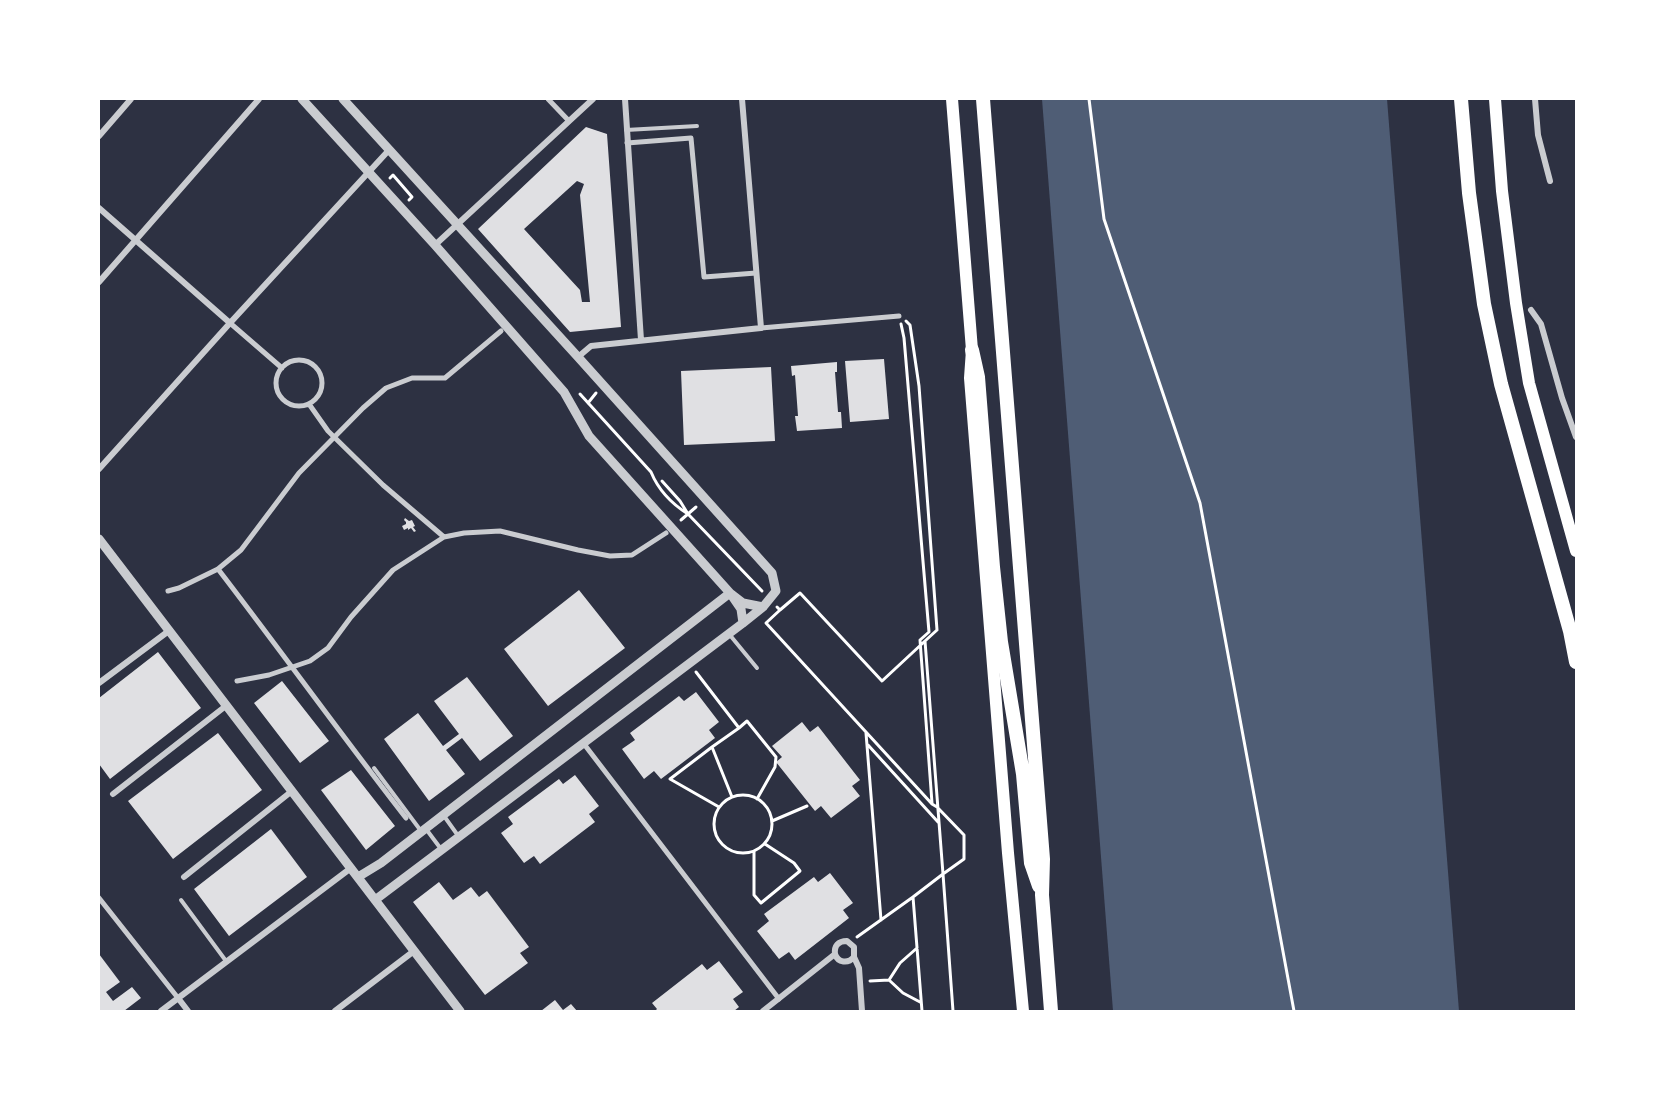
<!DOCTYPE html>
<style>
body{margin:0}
#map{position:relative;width:1675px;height:1110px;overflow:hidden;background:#2d3142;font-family:Inter,sans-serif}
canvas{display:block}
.frame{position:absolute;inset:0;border:100px solid #fff;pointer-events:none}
</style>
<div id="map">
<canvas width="1675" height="1110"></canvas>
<div class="frame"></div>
</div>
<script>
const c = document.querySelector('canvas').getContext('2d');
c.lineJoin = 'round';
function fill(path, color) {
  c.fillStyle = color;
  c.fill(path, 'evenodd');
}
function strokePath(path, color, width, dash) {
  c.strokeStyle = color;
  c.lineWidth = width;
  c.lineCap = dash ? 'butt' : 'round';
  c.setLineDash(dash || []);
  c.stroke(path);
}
const water = new Path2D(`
 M1042 99H1387L1459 1011H1113Z`);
const building = new Path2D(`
 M586 127 607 134 621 327 570 332 478 229ZM577 181 584 184 580 195 590 302H582L580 290 524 229Z
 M884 359 889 419 850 422 845 361Z
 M837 362V372H835L838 412H841L842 428 797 431 795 416H798L795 375 792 376 791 366Z
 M771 367 775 441 684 445 681 371Z
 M405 518 409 521 412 520 415 526 413 527 416 531 414 532 411 528 408 530V528L404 530 402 526 406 524V522L404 520Z
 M579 590 625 648 548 706 504 649Z
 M158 652 201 708 110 779 99 764V698Z
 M467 677 513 736 480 761 462 738 446 750 465 774 429 801 384 739 418 713 443 746 459 734 434 701Z
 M282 681 329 741 300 763 254 703Z
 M696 692 719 722 709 730 715 738 661 779 654 771 644 779 622 749 635 740 630 733 679 696 684 701Z
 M802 722 810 732 818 726 860 780 852 786 860 796 831 818 821 806 815 811 776 762 782 757 772 746Z
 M218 733 262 790 173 859 128 801Z
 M351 770 395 826 366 850 321 790Z
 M575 775 599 806 589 814 595 822 540 864 534 856 524 863 501 833 513 824 508 817 559 779 563 784Z
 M271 829 307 877 229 936 194 889Z
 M830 873 853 903 843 910 849 918 795 960 789 952 779 959 757 931 769 921 764 914 814 877 818 882Z
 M439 882 453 900 471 887 479 897 487 891 529 947 520 953 528 963 485 995 413 902Z
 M99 954 120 982 106 992 113 1001 132 987 141 998 124 1011H99Z
 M719 961 743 992 733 999 739 1007 734 1011H655L657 1009 652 1003 702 964 707 970Z
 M555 1000 563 1010 571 1004 577 1011H541Z`);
const path = new Path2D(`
 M1089 99 1104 219 1200 503 1294 1011
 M390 178 393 175 412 197 409 200
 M906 321 910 325 919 386 937 630 925 641 943 874
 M901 324 904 338 929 632 920 640 932 803
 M580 394 651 472C658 489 672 504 688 514
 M588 403 596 393
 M662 481 680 501 688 514 762 591
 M681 520 696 507
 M777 607 780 610 766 623 932 804 937 807 964 835V859L943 874
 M780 610 800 593 882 681 925 641
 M696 672 739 728 747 721 776 757 775 767 757 799
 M866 733 881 920
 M868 745 938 822
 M712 747 670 779 719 807
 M714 824a29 29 0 1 1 58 0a29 29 0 1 1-58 0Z
 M732 797 712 747 739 728
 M772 821 807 806
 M754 851V895L761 903 800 871 794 863 765 844
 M913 897 943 874 953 1011
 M857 937 913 897 922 1011
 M917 948 900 963 889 980 903 993 920 1002
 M870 981 889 980`);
const service = new Path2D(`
 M626 130 697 126
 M729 634 757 668
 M374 768 421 831
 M444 816 459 837
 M426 829 441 849
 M181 900 226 961`);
const pedestrian = new Path2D(`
 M548 99 569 121
 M627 143 691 138 704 277 756 273
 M230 323 282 368
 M761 328 899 316
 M276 383a23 23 0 1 1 46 0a23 23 0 1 1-46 0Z
 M309 404 328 431 383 485 444 537
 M218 569C281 651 342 736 406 818
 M168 591 179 588 218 569 241 550 299 473 363 408 386 388 412 378H445L501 331
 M237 681 269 675 310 661 328 648 351 617 393 570 444 537 464 533 500 531 578 550 610 556 632 555 666 533
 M584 744 779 999
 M99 898 178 998`);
const minor = new Path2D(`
 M625 99 641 340
 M1535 99 1538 135 1550 181
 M99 136 131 99
 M99 208 230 323
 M435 245 593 99
 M99 282 259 99
 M1531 310 1541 324 1562 398 1576 437
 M578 357 591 346 761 328 742 99
 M99 469 230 323 389 150
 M99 683 170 630
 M113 794 227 705
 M184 877 292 791
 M835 954C834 946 838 941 847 941L854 947V957
 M835 954C838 963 848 964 854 957
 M854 957 859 968 862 1011
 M178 998 188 1011
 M161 1011 351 868
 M335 1011 414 951
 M763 1011 835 954`);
const tertiary = new Path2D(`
 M302 99 435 245 564 392 589 436 730 593 743 603 763 607
 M343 99 578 357 772 573 776 591 763 607 743 623 375 900
 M99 539 460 1011
 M358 877 381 863 730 593 741 609 743 623`);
const trunk = new Path2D(`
 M952 99 972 350 970 378 1008 853 1023 1011
 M1495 99 1502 191 1516 303 1529 383 1576 551`);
const motorway = new Path2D(`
 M983 99 1043 859 1042 895 1051 1011
 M1461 99 1469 193 1484 304 1501 384 1570 631 1576 662
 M972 350 978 377 993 567 1001 642 1023 774 1031 863 1039 886`);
fill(water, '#4f5d75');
fill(building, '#e0e0e3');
strokePath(path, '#fff', 3);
strokePath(service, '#caccd0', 4);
strokePath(pedestrian, '#caccd0', 5);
strokePath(minor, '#caccd0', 6);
strokePath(tertiary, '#caccd0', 9);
strokePath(trunk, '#fff', 12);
strokePath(motorway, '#fff', 14);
</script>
